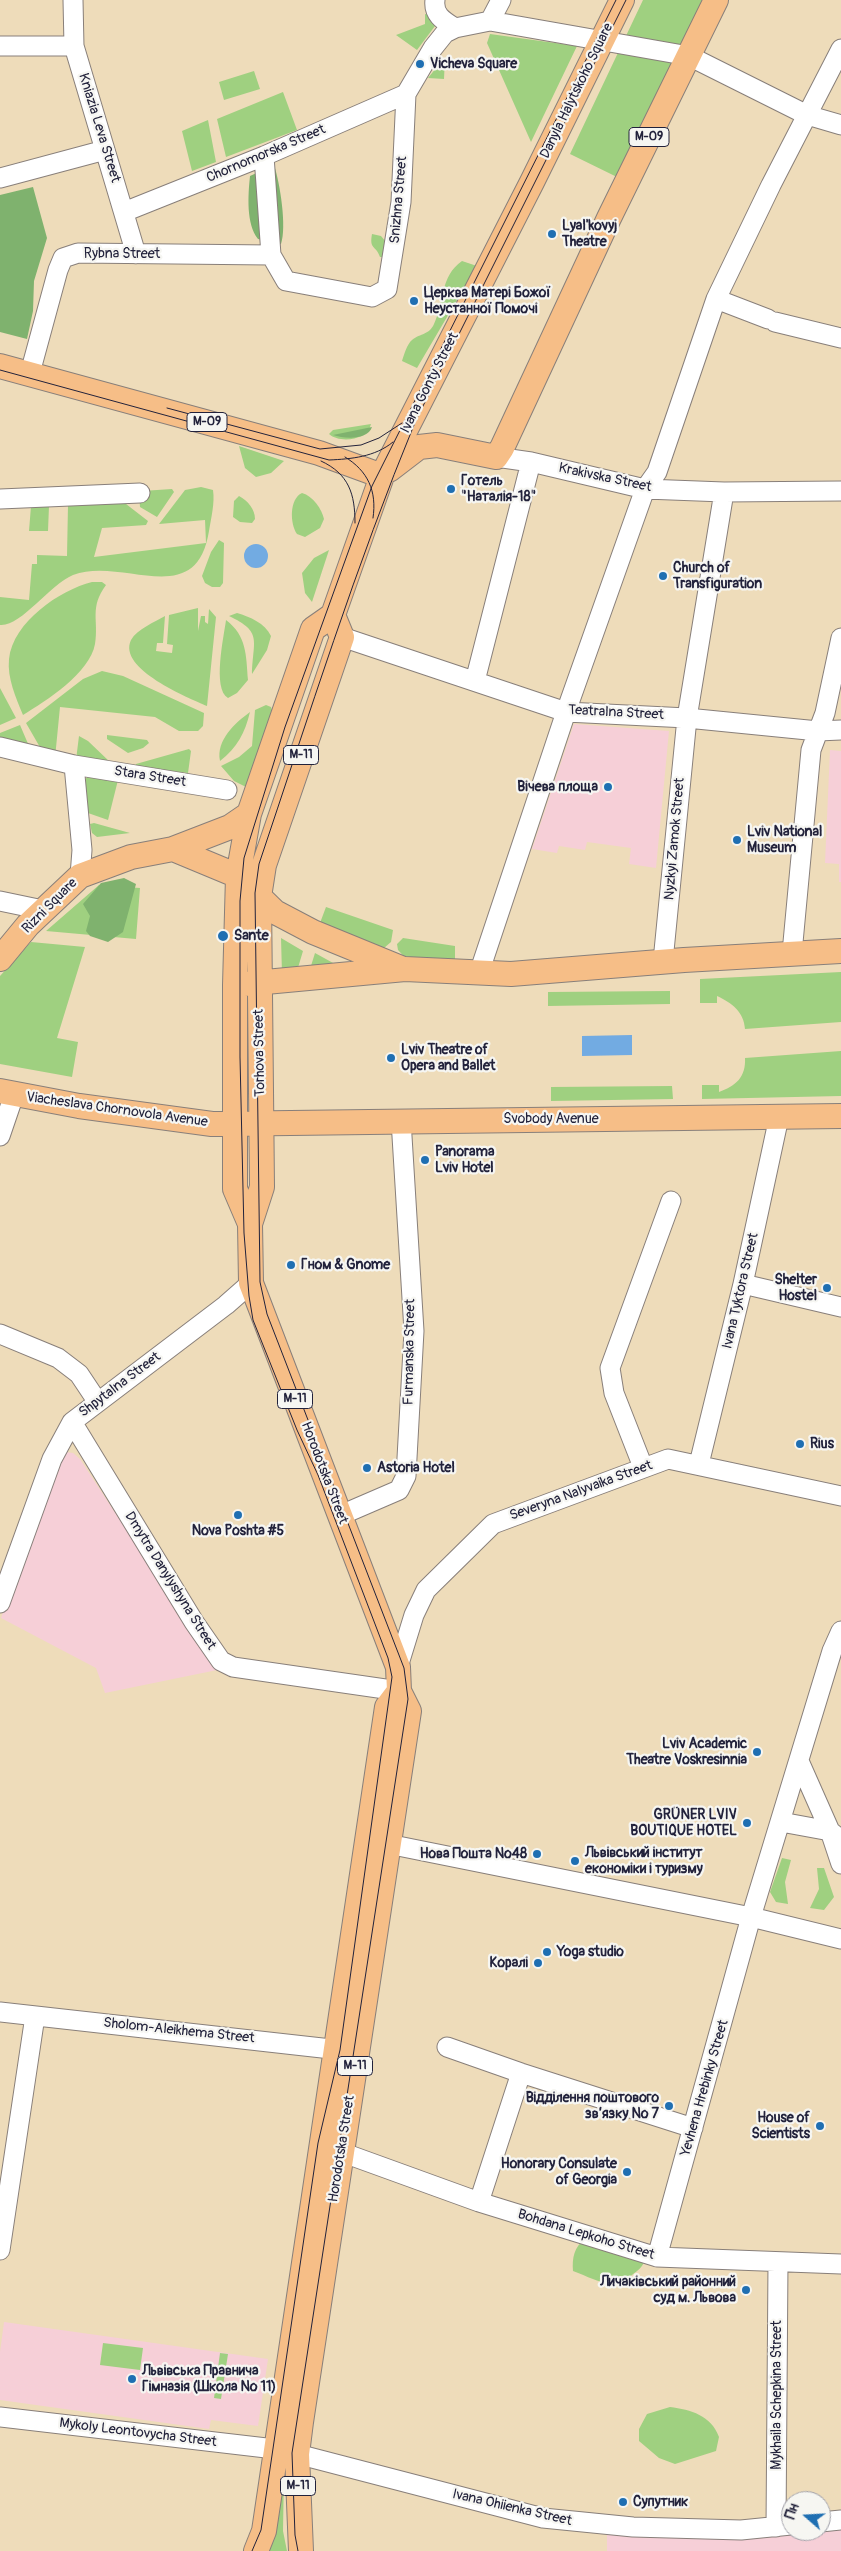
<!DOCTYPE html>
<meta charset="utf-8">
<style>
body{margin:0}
#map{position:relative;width:841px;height:2551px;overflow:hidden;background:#eedcba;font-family:Pangolin,sans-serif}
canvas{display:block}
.north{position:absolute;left:781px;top:2491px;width:50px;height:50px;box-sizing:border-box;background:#f6f6f2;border:1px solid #a1a1a9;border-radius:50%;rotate:289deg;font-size:14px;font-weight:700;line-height:20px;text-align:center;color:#22223b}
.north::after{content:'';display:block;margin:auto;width:18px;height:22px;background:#1f6fb2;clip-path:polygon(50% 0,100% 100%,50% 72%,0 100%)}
</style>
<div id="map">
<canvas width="841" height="2551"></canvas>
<div class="north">Пн</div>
</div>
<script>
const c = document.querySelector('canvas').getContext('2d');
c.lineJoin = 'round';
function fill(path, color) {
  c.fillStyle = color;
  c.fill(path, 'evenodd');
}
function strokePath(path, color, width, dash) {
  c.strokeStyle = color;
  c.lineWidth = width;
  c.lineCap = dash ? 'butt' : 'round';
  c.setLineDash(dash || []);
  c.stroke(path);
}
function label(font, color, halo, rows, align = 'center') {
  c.font = font + ' Pangolin,sans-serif';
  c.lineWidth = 4.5;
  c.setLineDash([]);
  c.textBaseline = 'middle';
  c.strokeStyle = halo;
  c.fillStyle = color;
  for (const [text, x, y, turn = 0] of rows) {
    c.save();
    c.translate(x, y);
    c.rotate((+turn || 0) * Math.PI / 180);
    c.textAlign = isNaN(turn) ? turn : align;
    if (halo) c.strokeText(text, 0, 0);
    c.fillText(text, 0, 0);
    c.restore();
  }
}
const built = new Path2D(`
 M574 724 669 731 656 868 629 864 631 848 587 842 585 850 559 846 557 853 532 849Z
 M830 750 841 751V882H839V864L825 863Z
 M66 1452 73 1453 80 1459 214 1664 222 1669 105 1693 96 1668 1 1618 60 1457Z
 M4 2322 268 2359 258 2426 211 2420 209 2429 0 2400V2352Z
 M841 2525V2551H607V2530L821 2531Z`);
const green = new Path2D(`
 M643 0H704L619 178 570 154Z
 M425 14 430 15 435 26 417 50 396 35 425 24Z
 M490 34 577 46 531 142 487 43Z
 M445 57 444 79 428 78Z
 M254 71 260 89 224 100 219 82Z
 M283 92 297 130 226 157 217 119Z
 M208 120 216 162 192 171 182 131Z
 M372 234 381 236 386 242 385 257H380C376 245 369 250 372 234Z
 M462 261 477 266 417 368 402 361C404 355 407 344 412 340 421 333 429 335 434 324 444 303 440 276 462 261Z
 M371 424C368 440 340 444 329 434L333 430Z
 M239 446 284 461 271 473 256 477 245 468Z
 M201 487 213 490C215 503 211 518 209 531 196 612 123 556 73 575 49 585 21 627 0 625V597L29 600 32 564H37V555L67 556 68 505 117 497 148 521 146 525 102 528 94 557 206 543 205 520 159 524 185 490Z
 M172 489 174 492 157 517 140 507 139 493 142 491Z
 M302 493C313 496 322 509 324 519L320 528 305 537 297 534C290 524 289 499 302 493Z
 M239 496C248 501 255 509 255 519L252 523 240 522 233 517 234 501Z
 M31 506H49L48 531H29Z
 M219 540 224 543 223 583 220 587H212L205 583 202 576 211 552Z
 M329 550 312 602 305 593 302 573 314 558Z
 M92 582H102L106 585C89 608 99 620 95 644 90 673 46 701 23 715 16 698 7 678 9 659 13 622 60 590 92 582Z
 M198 608V631L201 616H205V622L208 624 209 609 216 617 207 706C189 698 117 669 131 640 137 629 155 622 165 616L163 643H157L156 651 172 653 173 645 167 644 169 615Z
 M237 613C250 617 265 623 271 636L267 650 252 674C253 640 263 632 229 616Z
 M226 620C247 636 246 655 248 680L237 693 228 698C212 689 224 636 226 620Z
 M102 671 123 676 204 713 203 726 198 731H179L155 717 60 707 55 758 41 749 26 723 83 679Z
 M0 688 16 718 0 725Z
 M266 705 271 707 274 716 250 789 234 781 221 766 239 757 252 746 255 710Z
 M250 712C245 733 237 748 220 761 216 740 235 723 250 712Z
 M20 725 32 753 0 746V733Z
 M107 735 147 740 149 743 143 748 128 753 107 739Z
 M79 736 88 741 110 762 76 760Z
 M189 749 191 751 188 773 135 767 136 764Z
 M88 776 118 780 108 820 88 813 83 782Z
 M94 823 130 833 97 837 92 833 90 824Z
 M99 885 140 888 136 939 46 931Z
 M326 907 393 930 391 942 384 948 320 923Z
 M281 938 303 951 297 971 282 974Z
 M403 938 455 946V963L411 964 398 950 397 944Z
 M31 942 85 947 57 1038 78 1042 72 1077 0 1064V976Z
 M315 953 344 969H310Z
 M841 972V1022L745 1029C744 1012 732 1003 717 996V1003H700V979Z
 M670 991V1004L548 1006V992Z
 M841 1051V1096L702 1099V1085H719V1092C736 1086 746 1077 745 1058Z
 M672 1086 673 1099 551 1101V1087Z
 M782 1858 791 1860 785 1882 788 1904 776 1902 770 1892Z
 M817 1868H824L834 1897 824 1910 810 1908 819 1889Z
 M585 2239 645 2260C642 2268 638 2270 632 2275 612 2292 595 2279 573 2271 572 2258 574 2247 585 2239Z
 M103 2343 143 2348 140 2370 100 2365Z
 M220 2353 228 2354 221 2399 214 2398Z
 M670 2407C691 2410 711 2415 719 2437L716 2451 675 2464 659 2458 639 2441V2429L647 2414Z
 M284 2472 283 2531 287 2551H267Z`);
const forest = new Path2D(`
 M269 164 274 165C280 183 287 227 281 244L258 239C246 224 248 195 250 176L261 171Z
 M33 187 47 238 34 281 33 311 27 339 0 332V195Z
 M372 427C368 440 345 439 333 435Z
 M124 878 136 884 123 932 108 942 90 936 86 931 90 916 83 904 101 883Z`);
const water = new Path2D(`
 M244 556a12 12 0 1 1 24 0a12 12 0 1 1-24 0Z
 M632 1035V1055L582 1056V1036Z`);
const minor = new Path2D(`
 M73 0 74 46 136 254
 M435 0C433 15 444 21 455 28
 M490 21 501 0
 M0 46H74
 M264 156 271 255 286 281 372 297 387 289 401 202 406 94 433 48 445 33 455 28 490 21 689 56 807 115 841 125
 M0 178 105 150
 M124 212 264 156 406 94
 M716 299 768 319
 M775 322 841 338
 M30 373 58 270 63 258 78 253 271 255
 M496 457 531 462 645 489 724 492 841 491
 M0 499 140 493
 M342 637 566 712 687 718 818 731 841 730
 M475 681 531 462
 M0 747 74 765 227 790
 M74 765 82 850 80 876
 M0 901 43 910
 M792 953 811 750 825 713 841 638
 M663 961 687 718 724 492
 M479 973 568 706 645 489 657 472 716 299 771 185 841 49
 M0 1136 14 1095
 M743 1284 841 1307
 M0 1334 58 1358 79 1374 97 1401
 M72 1422 194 1622 221 1661 233 1667 399 1691
 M699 1464 743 1284 779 1117
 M643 1467 614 1393 610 1368 671 1201
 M341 1515 399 1490 406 1476 414 1331 401 1120
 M0 1603 52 1459 72 1422 226 1305 251 1283
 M398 1667 414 1615 426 1590 493 1524 668 1459 841 1496
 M799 1761 830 1831 841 1864
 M781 1822 830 1831 836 1836
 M388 1844 751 1917 841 1939
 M0 2012 349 2051
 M447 2047 521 2073 693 2128
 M330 2148 479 2202 657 2257 841 2264
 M479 2202 521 2073
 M0 2250 35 2016
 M657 2257 751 1917 832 1651 841 1631
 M0 2417 275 2449
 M297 2454 543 2518 633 2527 741 2530 791 2525
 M821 2522 841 2520
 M776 2527 778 2263`);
const major = new Path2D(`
 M0 366 319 453 382 476
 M389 470 419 447 437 445 496 457 502 448 609 218 716 0
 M173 849 238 876 275 912 313 932 401 968
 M0 959 28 925 80 876 131 857 173 849 230 827 249 814
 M244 984 405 969 511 974 684 960 841 951
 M0 1091 79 1106 212 1124 841 1116
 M250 1224 235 1189V985L238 876 249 814 313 629 333 615 382 476 532 182 622 0
 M256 2551 264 2531 387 1707 399 1691
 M301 2551 297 2454 301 2422 409 1711 399 1691 398 1667 251 1283 250 1224 262 1187 259 897 264 865 342 637 333 615`);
const tram = new Path2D(`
 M0 370 329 460C351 459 375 457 393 442
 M167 408 320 449 361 445 379 438 402 423
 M345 457C368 471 377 491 373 518
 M321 461C349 474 355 494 355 523
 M252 2551 261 2530 318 2143 340 2050 392 1677 388 1658 318 1475 297 1430 253 1320 249 1296 244 1233 240 1057V901L244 858 285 727 372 486 616 0
 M298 2551 295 2535 292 2453 408 1699 404 1668 267 1314 260 1282 255 893 259 864C309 715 356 565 416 420L626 0`);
const markers = [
 [420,64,5,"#1f6fb2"],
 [552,234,5,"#1f6fb2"],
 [414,301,5,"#1f6fb2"],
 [451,489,5,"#1f6fb2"],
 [663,576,5,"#1f6fb2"],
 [608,787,5,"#1f6fb2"],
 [737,840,5,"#1f6fb2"],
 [223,936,6,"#1f6fb2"],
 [391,1058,5,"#1f6fb2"],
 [425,1160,5,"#1f6fb2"],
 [291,1265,5,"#1f6fb2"],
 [827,1288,5,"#1f6fb2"],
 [800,1444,5,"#1f6fb2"],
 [367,1468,5,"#1f6fb2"],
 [238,1515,5,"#1f6fb2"],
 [757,1752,5,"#1f6fb2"],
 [747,1823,5,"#1f6fb2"],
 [537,1854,5,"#1f6fb2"],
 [575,1861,5,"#1f6fb2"],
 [547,1952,5,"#1f6fb2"],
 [538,1963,5,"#1f6fb2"],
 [669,2106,5,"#1f6fb2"],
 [820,2126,5,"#1f6fb2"],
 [627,2172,5,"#1f6fb2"],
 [746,2290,5,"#1f6fb2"],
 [132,2379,5,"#1f6fb2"],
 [623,2502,5,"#1f6fb2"]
];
const shields = [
 [649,137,40],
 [207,422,40],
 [301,755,35],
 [295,1399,35],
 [355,2066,35],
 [298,2486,35]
];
const shieldNames = [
 ["М-09",649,137],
 ["М-09",207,422],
 ["М-11",301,755],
 ["М-11",295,1399],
 ["М-11",355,2066],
 ["М-11",298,2486]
];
const poiNames = [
 ["Vicheva Square",430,64],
 ["Lyal'kovyj",562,226],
 ["Theatre",562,242],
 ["Церква Матері Божої",424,293],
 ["Неустанної Помочі",424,309],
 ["Готель",461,481],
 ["\"Наталія-18\"",461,497],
 ["Church of",673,568],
 ["Transfiguration",673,584],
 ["Вічева площа",598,787,"right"],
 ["Lviv National",747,832],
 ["Museum",747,848],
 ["Sante",234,936],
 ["Lviv Theatre of",401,1050],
 ["Opera and Ballet",401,1066],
 ["Panorama",435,1152],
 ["Lviv Hotel",435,1168],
 ["Гном & Gnome",301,1265],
 ["Shelter",817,1280,"right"],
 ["Hostel",817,1296,"right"],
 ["Rius",810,1444],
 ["Astoria Hotel",377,1468],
 ["Nova Poshta #5",238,1531,"center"],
 ["Lviv Academic",747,1744,"right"],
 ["Theatre Voskresinnia",747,1760,"right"],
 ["GRÜNER LVIV",737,1815,"right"],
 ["BOUTIQUE HOTEL",737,1831,"right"],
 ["Львівський інститут",585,1853],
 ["економіки і туризму",585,1869],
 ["Нова Пошта №48",527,1854,"right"],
 ["Yoga studio",557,1952],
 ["Коралі",528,1963,"right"],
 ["Відділення поштового",659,2098,"right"],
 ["зв’язку № 7",659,2114,"right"],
 ["House of",810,2118,"right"],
 ["Scientists",810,2134,"right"],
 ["Honorary Consulate",617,2164,"right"],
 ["of Georgia",617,2180,"right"],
 ["Личаківський районний",736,2282,"right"],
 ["суд м. Львова",736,2298,"right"],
 ["Львівська Правнича",142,2371],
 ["Гімназія (Школа № 11)",142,2387],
 ["Супутник",633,2502]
];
const streetNames = [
 ["Danyla Halytskoho Square",577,91,-64],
 ["Kniazia Leva Street",99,128,73],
 ["Chornomorska Street",266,154,-23],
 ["Snizhna Street",399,200,-85],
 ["Rybna Street",122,254],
 ["Ivana Gonty Street",430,383,-63],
 ["Krakivska Street",605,478,12],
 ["Teatralna Street",616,713,3],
 ["Stara Street",150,777,9],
 ["Nyzkyi Zamok Street",675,839,-85],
 ["Rizni Square",50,906,-45],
 ["Torhova Street",260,1053,-91],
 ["Viacheslava Chornovola Avenue",117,1110,8],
 ["Svobody Avenue",551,1119],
 ["Ivana Tyktora Street",741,1291,-77],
 ["Furmanska Street",410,1352,-89],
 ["Shpytalna Street",120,1385,-37],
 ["Horodotska Street",324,1473,69],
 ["Severyna Nalyvaika Street",581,1491,-20],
 ["Dmytra Danylyshyna Street",170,1581,58],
 ["Sholom-Aleikhema Street",179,2031,6],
 ["Yevhena Hrebinky Street",705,2088,-74],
 ["Horodotska Street",342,2149,-81],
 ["Bohdana Lepkoho Street",586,2235,17],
 ["Mykhaila Schepkina Street",777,2395,-90],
 ["Mykoly Leontovycha Street",138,2433,7],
 ["Ivana Ohiienka Street",512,2508,13]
];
fill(built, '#f6cfd7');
fill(green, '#9fd080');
fill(forest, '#7fb26e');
fill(water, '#72abe2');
strokePath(minor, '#887f7a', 21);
strokePath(major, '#887f7a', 26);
strokePath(minor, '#fff', 19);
strokePath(major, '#f6be87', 24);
strokePath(tram, '#22223b', 1);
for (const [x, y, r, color] of markers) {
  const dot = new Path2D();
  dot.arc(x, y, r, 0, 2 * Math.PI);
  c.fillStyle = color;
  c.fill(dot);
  strokePath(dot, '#f6f6f2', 2);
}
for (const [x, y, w] of shields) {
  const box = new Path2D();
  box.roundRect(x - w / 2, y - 9.5, w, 19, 4);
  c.fillStyle = '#f6f6f2';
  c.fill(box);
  strokePath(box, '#22223b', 1);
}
label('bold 12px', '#22223b', null, shieldNames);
label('bold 14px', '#22223b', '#f6f6f2', poiNames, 'left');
label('14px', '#22223b', '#f6f6f2', streetNames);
</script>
